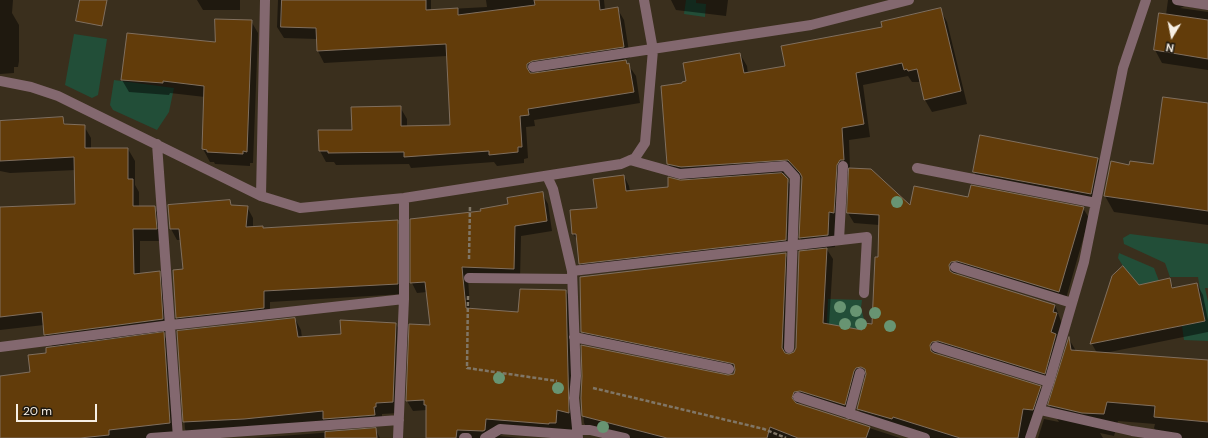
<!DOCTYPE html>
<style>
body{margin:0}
#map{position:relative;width:1208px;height:438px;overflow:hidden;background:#3a2f1d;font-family:"DM Sans",sans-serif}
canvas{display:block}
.north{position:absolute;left:1152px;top:16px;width:40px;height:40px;-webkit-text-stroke:3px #1d1810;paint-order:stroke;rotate:190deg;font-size:11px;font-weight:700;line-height:16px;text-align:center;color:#f7efe4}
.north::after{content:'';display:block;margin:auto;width:14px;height:18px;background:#f7efe4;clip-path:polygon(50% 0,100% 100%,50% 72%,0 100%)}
.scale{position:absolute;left:16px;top:404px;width:81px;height:18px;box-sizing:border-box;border:2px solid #f7efe4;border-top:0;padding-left:5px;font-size:12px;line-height:14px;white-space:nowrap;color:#f7efe4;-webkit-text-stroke:3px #1d1810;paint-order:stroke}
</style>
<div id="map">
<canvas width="1208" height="438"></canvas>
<div class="north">N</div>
<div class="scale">20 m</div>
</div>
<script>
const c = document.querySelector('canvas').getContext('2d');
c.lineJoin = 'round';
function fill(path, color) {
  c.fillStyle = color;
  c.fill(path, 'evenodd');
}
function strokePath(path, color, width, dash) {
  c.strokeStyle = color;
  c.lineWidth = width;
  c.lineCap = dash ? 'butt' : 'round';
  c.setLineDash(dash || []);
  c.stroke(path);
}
const green = new Path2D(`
 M686 0H696V3L706 4 705 17 684 14Z
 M74 34 107 39 98 95 92 98 65 85Z
 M114 80 174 88 169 112 157 130 113 110 110 105Z
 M1130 234 1208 244V288H1205L1208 302V341L1184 340 1182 326 1205 321 1198 277H1170L1165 263 1124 244 1123 238Z
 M1119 253 1154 268 1159 281 1139 285 1123 266 1118 258Z
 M828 299 862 300 861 308 865 323 862 330 858 329 857 332 826 339Z`);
const shadow = new Path2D(`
 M0 0H13L12 13 19 25V61L18 67H14V73L0 74Z
 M197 0H240V10H203Z
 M278 0H431V10L487 7 486 0H604L605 10 617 8 624 20 630 58 624 59 636 76 640 103 534 120 535 126 526 127 528 158 524 159V163L497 166 494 162 411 168 409 164 336 165 334 162H326L320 151 353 131 400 107 407 119V127L451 126 447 56 324 63 318 51 317 39 284 38 277 27ZM530 56 541 74H538L529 57Z
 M671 0H728L726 16 676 10Z
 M1168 0H1208V10L1185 6 1180 8 1208 12V70L1162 63 1155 50 1160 14 1166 15Z
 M940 9 947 22 967 104 932 112 925 100 921 82H912L908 76 863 85 870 137 849 140 850 169 910 207 969 198 1083 208 1089 218 1065 302 959 271 955 275 1055 305 1062 324 1050 384 940 351 936 355 1040 387 1046 397 1032 438H922L864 419 858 409 866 377 861 378 850 415 806 401 799 403 798 405 900 438H617L590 433 584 423 582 398 728 376 734 374 735 372 588 342 582 331 785 254 791 264 788 355 795 352 796 348 808 251 800 238 802 179 796 172 782 173 794 190 792 250 585 273 580 263 578 241 573 234 598 209 624 176 629 186 630 192 669 188 680 181 691 180 675 176 668 163 683 84 740 54 747 66 748 74 786 67 883 27ZM850 172 848 213 854 223 879 225V258L873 326 863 331 829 325 833 259 826 248 835 247 836 225 847 173Z
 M251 21 258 33 253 163H250V166L215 164 214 162H210L203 149 205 97 170 93 169 95 129 92 122 80 216 43Z
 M1208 104V225L1114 212 1105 196 1130 166 1154 165Z
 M62 118 67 126H84L91 138V149H128L135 161V185L139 192V207H154L161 219 163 241H140V274L159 272 166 285 169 332 163 333 170 346 177 438H0V377L31 373 53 348 45 334 44 325 0 330V208L76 205V170L10 173 0 171V121Z
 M1098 159 1105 171 1098 206 981 184 974 172Z
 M542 193 548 204 552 231 521 236 520 279 468 277 470 310 519 313 566 291 572 301 576 438 506 433 499 436 519 438H427V410L413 411 407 401 431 326 427 292 417 293 412 283 482 212 509 205Z
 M230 201 232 206 247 207 253 218V227L263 229 397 221 403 232V294L270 302V319L183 328 177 318 184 270 181 240H177L171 229Z
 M1169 280 1174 288 1197 284 1203 295 1208 320V332L1105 353 1208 361V438H1160L1154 428 1155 424 1118 421 1114 436 1100 433 1103 438H1038L1044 419 1059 422 1049 405 1069 339 1076 351 1097 353 1092 344 1138 286Z
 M295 319 301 330 302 338 342 335 396 324 402 335 399 413 382 414V418L190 438 185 429 178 332Z
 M375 429 380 438H254Z`);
const building = new Path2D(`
 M80 0H107L102 26 76 21Z
 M282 0H426V10L458 8V15L535 5 534 0H599L600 10 618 7 624 47 532 61 527 64V68L530 73H534L626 60 627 64 629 63 634 92 528 109 529 115 520 116 522 147H518V152L489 155V151L404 157V152L328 153V151H319L318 130H352L351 107 401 106V126L450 125 446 44 317 51 316 28 281 27Z
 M941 8 961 91 924 100 917 69 908 71 907 69 904 70 902 63 856 73 864 124 842 128 844 160H840L837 165 834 213 829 212 828 235 799 238 802 177 800 173 788 160 681 167 667 164 661 86 682 83V82L686 81 683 63 740 53 744 73 785 66 781 46 882 27 881 22Z
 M1159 13 1208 20V59L1154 50Z
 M215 19 252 20 247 152 243 151V154L207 152V150L202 149 204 86 163 81V83L121 80 127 33 215 42Z
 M1163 97 1208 103V211L1104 196 1111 161 1129 165 1130 161 1153 164Z
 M63 117 64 124 85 125V148H128V179H133V206H155L157 229H133L134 274 160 271 163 319 44 335 42 312 0 317V207L75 204 74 157 0 161V121Z
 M980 135 1098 158 1091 194 973 172Z
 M849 168 871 169 910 205 914 186 968 197 971 185 1084 207 1059 292 957 261 951 262 949 265 950 271 953 273 1055 305 1053 312 1057 313 1051 332 1056 334 1045 374 938 341 932 342 930 345 931 351 934 353 1041 386 1033 410 1023 409 1018 438H960L893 417 892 419 857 409 866 374 865 369 861 367 856 368 854 371 845 405 800 391 794 392 792 398 796 403 870 427 866 438H798L770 427 767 438H667L582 416 581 398 582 376 581 345 728 375 734 374 735 370 734 364 730 363 581 332 580 277 786 253 782 348 785 353 789 354 794 352 796 348 799 251 827 248 823 323 862 330 864 323 872 324 875 257H878L879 215 847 213Z
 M782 173 788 179 786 240 579 264 576 234H572L570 210 597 208 593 179 624 175 626 191 668 187V177L680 180Z
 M543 192 547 221 515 226 514 269 462 267 463 278 466 308 518 312 520 289 566 290 569 413 557 410 556 423H549V424L486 419 485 430 483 431 457 430 456 438H426V405H424V400L406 401 409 324 430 325 425 282 410 283V219L481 211 480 209 508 204 507 198Z
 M230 200 231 205 248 206 246 227 263 226V228L398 220V284L264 291V308L176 318 173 270 183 269 179 229H170L168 205Z
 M1123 266 1139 285 1170 278 1172 288 1197 283 1205 321 1090 344 1112 276Z
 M295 318 298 337 341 334 340 320 396 323 393 402 376 403V407H374L375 415 323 419V411L244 419 183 422 177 331Z
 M164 332 170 423 109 430V435L80 438H0V376L30 372 28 355 46 353V348Z
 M1069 337 1071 350 1208 360V422L1154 417 1155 406 1107 402 1104 414 1082 413 1048 405Z
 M376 428 377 438H325V432Z`);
const path = new Path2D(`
 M469 259 470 206
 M468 296 467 368 557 381
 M593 388 764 429 786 438`);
const minor = new Path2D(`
 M1177 0 1208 5
 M533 67 811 25 909 0
 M0 81 31 87 58 96 261 196 300 208 404 198 621 164 635 158 645 143 653 50 644 0
 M157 144 178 438
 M630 160 680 174 785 166 795 177 789 348
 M917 168 1096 203
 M547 176 553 189 572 271 576 376 574 398 578 438
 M261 196 265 0
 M839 240 843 166
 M955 267 1072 303
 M572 271 867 237 864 293
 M469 278 572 279
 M574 337 729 369
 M0 347 171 325 404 299
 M936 347 1049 382
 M798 397 925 438
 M1040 410 1132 431 1177 438
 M849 414 860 373
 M577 430H590L625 438
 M151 438 399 420
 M398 438 404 299V198
 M464 438H467
 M485 438 500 429 577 435
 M1030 438 1049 382 1084 262 1123 68 1146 0`);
const trees = [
 [897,202],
 [840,307],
 [856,311],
 [875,313],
 [845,324],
 [861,324],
 [890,326],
 [499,378],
 [558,388],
 [603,427]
];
fill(green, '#224e38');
fill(shadow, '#0007');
fill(building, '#623c0a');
strokePath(building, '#806f5e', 1);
strokePath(path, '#807666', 2.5, [4, 2]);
strokePath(minor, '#83686f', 10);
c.fillStyle = '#689472';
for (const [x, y] of trees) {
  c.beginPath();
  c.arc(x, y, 6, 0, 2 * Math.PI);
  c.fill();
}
</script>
